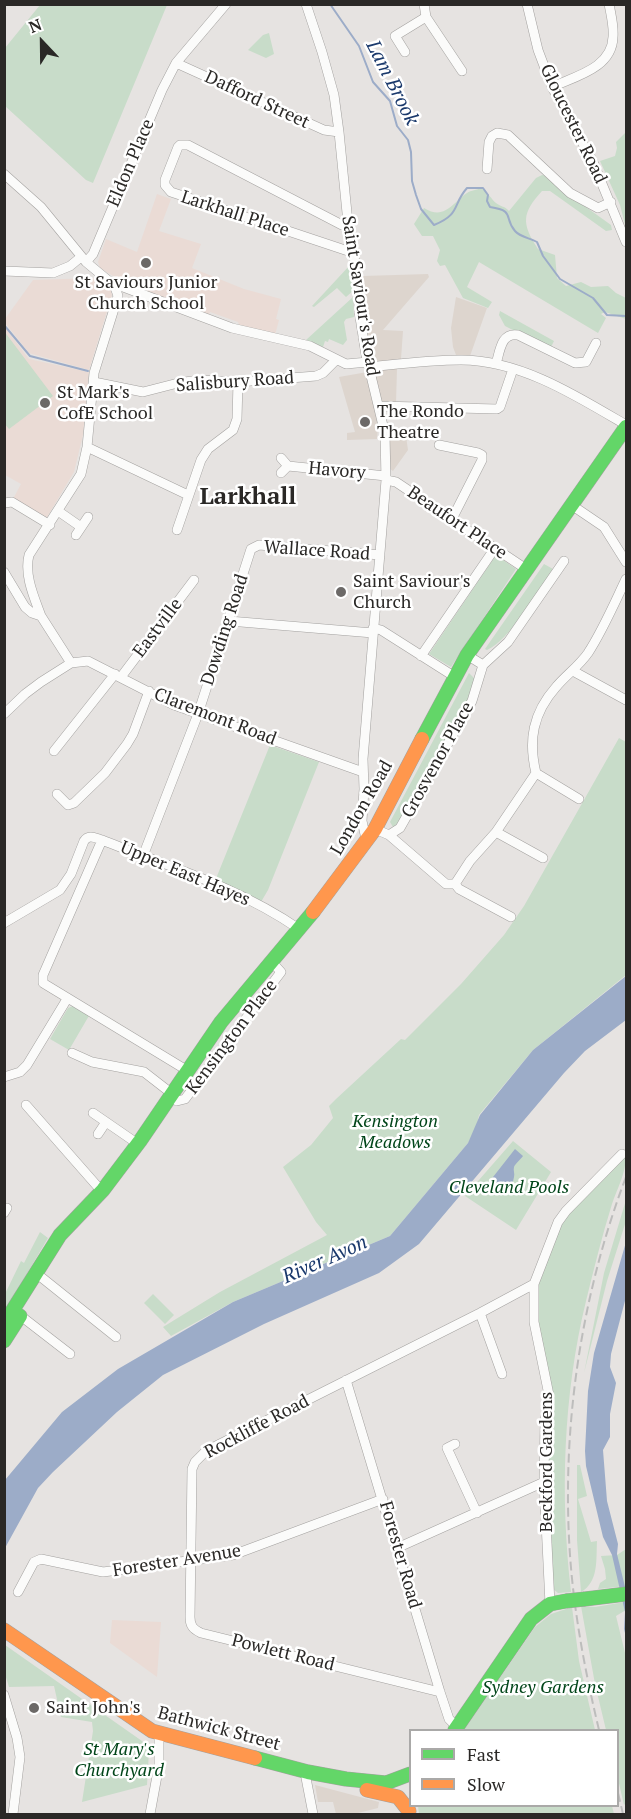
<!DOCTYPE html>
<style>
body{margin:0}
#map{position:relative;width:631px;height:1819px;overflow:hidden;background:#e6e3e1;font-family:"PT Serif",serif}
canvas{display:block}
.frame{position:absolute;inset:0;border:6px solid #2a2826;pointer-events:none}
.legend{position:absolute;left:409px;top:1729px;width:210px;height:78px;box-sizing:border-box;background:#fff;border:2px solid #aaa9a8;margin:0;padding:8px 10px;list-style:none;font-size:18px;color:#2a2826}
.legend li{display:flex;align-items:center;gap:12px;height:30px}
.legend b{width:30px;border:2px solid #aaa9a8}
.north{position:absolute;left:12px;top:12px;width:60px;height:60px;-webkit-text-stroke:4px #fff;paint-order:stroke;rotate:338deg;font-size:16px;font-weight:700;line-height:24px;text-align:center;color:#2a2826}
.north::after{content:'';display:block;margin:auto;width:21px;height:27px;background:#2a2826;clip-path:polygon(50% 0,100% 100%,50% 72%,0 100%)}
</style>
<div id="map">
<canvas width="631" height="1819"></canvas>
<div class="frame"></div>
<ul class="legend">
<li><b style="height:8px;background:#63d668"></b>Fast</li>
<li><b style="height:8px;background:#ff974d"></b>Slow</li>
</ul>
<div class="north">N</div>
</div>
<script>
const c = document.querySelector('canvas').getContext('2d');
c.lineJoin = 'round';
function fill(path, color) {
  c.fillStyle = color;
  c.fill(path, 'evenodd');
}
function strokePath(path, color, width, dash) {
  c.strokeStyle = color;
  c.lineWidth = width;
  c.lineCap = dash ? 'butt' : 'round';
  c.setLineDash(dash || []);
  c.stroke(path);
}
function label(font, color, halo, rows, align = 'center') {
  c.font = font + ' "PT Serif",serif';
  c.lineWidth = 5;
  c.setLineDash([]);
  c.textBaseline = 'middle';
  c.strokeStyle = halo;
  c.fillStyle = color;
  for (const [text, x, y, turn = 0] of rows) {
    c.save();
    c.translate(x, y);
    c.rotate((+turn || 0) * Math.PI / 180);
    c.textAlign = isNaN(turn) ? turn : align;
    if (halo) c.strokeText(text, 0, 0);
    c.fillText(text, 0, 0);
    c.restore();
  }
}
const built = new Path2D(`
 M428 274 429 277 383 330 403 331 401 359 397 369 396 403 374 402 378 426 377 439 347 440V433L355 432 339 377 373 371 367 330 363 276Z
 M456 297 487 308 470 356 456 355 453 347 451 328Z
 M406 436 408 450 393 471 390 469V437Z
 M315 1785 379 1802 378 1808 354 1814H336L333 1802H318Z`);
const education = new Path2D(`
 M157 194 171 199 159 231 201 244 192 268 244 289 281 299 276 319 279 320 275 335 240 327 238 322 210 312 208 317 118 279 100 268 98 262 106 239 137 252Z
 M93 278 110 286 112 295 89 370 29 353 5 323V319L33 280Z
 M4 326 29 359 89 372 83 435 74 472 46 519 13 499 21 484 5 475Z
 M112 1620 161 1622 157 1677 110 1643Z`);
const green = new Path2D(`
 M40 5H167L93 183 86 180 5 106V48Z
 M269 33 274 54 266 58 248 50 263 35Z
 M626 132V228L620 205 600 161 615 156 617 148 616 142Z
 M542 175 548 176 565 192 611 225 612 230 606 231 550 191H542C522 213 521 223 538 249L555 255 557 278 566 286 581 282 591 287 608 286 616 293 626 298V319L605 312 601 314 606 318 598 333 479 262 467 287 492 302 488 308 463 298 445 265 440 266 437 261 440 250 433 236H422L414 224 424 208C445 221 453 202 467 193 471 190 477 190 481 188 489 193 491 199 496 203 501 207 505 206 509 211L536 178Z
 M350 265 353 291 346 297 337 288 314 307 312 306Z
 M353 297 354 317 346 319 344 322 347 340 343 345 329 339 328 342 325 341 323 347 306 340Z
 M500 311 554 341 550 349 505 326 499 315Z
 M4 331 53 396 9 429 4 423Z
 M496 555 516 569 451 667 429 654Z
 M544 564 553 569C539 590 509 641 487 650L485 649Z
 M469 673 475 679 474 689 398 823 393 827 390 822Z
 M619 738 626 742V975L533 1050 479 1115 476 1128 468 1143 390 1236 233 1302 171 1336 163 1327 220 1292 327 1235 316 1222 283 1167 311 1145 333 1118 329 1106 336 1099 401 1039 405 1040 461 984 504 935 524 906Z
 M270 745 319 762 268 890 261 902 215 881Z
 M73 1006 90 1014 69 1050 50 1039 68 1008Z
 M513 1141 551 1172 516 1230 465 1196Z
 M626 1156C626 1173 617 1189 612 1204 602 1236 594 1268 586 1301 563 1396 560 1495 571 1592L558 1593 553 1589 548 1494 551 1386 538 1322 537 1285 564 1219Z
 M626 1200V1221L607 1281 584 1373 604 1273Z
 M40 1232 48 1238 5 1311 4 1296 21 1261 24 1263Z
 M153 1294 174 1315 165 1324 144 1303Z
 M577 1465H580L587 1496 578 1499 591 1542 597 1541C596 1559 599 1582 581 1592L577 1540Z
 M626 1549V1586L598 1589 600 1583 606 1579 605 1569 601 1556 617 1555Z
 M625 1602 626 1610 616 1616 626 1657V1803L624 1805 618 1779V1730H606L595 1684 581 1606 595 1607Z
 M572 1607 579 1661 595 1730H464L535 1627 551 1614Z
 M5 1645 142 1741 149 1751 147 1785 82 1802 93 1731 92 1722 61 1717 54 1686 9 1687 5 1674Z
 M418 1806H612L614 1814H419Z`);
const water = new Path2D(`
 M626 976V1020L585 1051 564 1073 419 1244 379 1273 264 1324 163 1375 117 1412 53 1472 38 1488 5 1548V1480L62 1412 118 1369 233 1302 390 1236 468 1143 480 1115 533 1050Z
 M515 1149 523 1156C521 1159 515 1164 514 1167 513 1170 515 1174 514 1177 511 1195 497 1195 486 1186Z
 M626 1242V1297L611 1354 610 1367 616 1383 610 1414V1437L603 1450 607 1501 618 1544 617 1554 626 1591V1637L624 1629 625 1612 612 1555 603 1537 586 1466 585 1451 588 1391 594 1353Z`);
const stream = new Path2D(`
 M330 4 359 46 373 82 390 101 397 126 408 140 411 152 412 181 416 195 421 209 434 225C461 214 452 205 467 188H483L488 195 487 201 490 207C516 211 503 217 515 231 520 237 530 238 537 242L543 256 560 279 593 298 607 315 626 316
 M4 325 30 356 88 371`);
const street = new Path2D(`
 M306 4 322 52 334 95 339 132 348 223 358 279 359 311 366 355 385 434 386 480 363 759 364 789 362 821 366 839
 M424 4 426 17 462 71
 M527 4 538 50 552 87 593 162 626 242
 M405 52 395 36 426 17
 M176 63 324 130 339 132
 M552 87C576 76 612 68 613 37 614 26 611 15 609 4
 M487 169 489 142 492 136 497 133 508 135 570 193 598 208 611 202
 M4 174 41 207 86 262 110 282 232 328 310 346 346 364 368 362
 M348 223 342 225 188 145H180L178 147 165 180V185L171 192 354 253
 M86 262 93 254 162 90 176 63 226 4
 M4 271 53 273 70 266 81 257
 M496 364C500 351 501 332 518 335L575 363 586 362 596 343
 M369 367C399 364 430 360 461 360 520 360 577 396 626 425
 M94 382 143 392 178 383 199 380 238 382 316 376 323 373 336 360
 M379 406 497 409 500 407 513 369
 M439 445 478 453 482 455V460L452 519
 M87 447 188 495
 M288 466 386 476
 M281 473 288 466 281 458
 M386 480 396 482 526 569
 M4 503 12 502 50 525
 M573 506 604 527 626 562
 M58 511 81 527
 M177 530 201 460 208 449 233 430 237 419 238 382
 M76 535 88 517
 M4 572 25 607 32 613 41 616 71 663
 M41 616C34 597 24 575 29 555L81 474 87 447 94 373 118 296 114 284
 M229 621 373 633
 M373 628 381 630 455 677
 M467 655 483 665 508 642 564 561
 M421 656 495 548
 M573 671 626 700
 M121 677 194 580
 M4 714 25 694 41 682 71 663 88 661 174 705 363 772
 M54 751 115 674
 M536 773 579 799
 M57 794 68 805 74 803 105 773 127 744 133 734 149 691
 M375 829 389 835 400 828 472 701 483 665
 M496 832 543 858
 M389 835 446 884H455L459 889 511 917
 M143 856 198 714 251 549 259 545 380 555
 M455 884 470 861 496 832 536 773C528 740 533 713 556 687 566 675 579 666 588 653 603 630 614 604 626 579
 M4 923 60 890 71 874 84 841C89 834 95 838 102 840
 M72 1053 92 1062 144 1072 171 1093
 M188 1071 43 983V975L102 840C168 866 240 888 299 929
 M4 1077 20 1072 27 1065 67 999
 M170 1096 177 1101 185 1099 281 972 271 961
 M26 1105 98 1187 103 1190
 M93 1113 138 1144
 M98 1134 106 1122
 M4 1213 7 1208
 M36 1273 116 1337
 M17 1313 70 1354
 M480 1313 502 1374
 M346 1380 440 1692 449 1719 457 1727
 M455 1444 447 1448 477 1513
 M397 1548 544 1482
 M18 1592 34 1562 41 1559 103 1572 233 1555 383 1499
 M550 1604 544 1482 545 1420 549 1395 534 1322V1284L558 1222 566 1211 622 1154
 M440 1692 201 1633C193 1629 190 1626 190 1617L192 1469 195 1462 206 1451 480 1313 534 1284
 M4 1695 17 1738 20 1757 13 1814
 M308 1772 306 1778 313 1814
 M150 1814 159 1765V1734`);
const fast = new Path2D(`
 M422 739 467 655 626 427
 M4 1324 60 1235 103 1190 140 1141 221 1022 313 912
 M4 1341 20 1316
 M585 1599 626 1594
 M455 1730 531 1619 550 1604 566 1601
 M255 1758 308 1772 346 1779 386 1783 410 1774`);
const slow = new Path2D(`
 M313 912 375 829 422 739
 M4 1630 152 1731 255 1758
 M367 1790 398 1797 409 1811`);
const rail = new Path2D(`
 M599 1730C584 1667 572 1603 569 1538 563 1416 583 1290 626 1177
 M618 1793 623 1814`);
const fastBridge = new Path2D(`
 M566 1601 585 1599`);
const markers = [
 [146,263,6,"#6c6967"],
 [45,403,6,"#6c6967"],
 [365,422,6,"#6c6967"],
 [341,592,6,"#6c6967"],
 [34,1708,6,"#6c6967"]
];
const streetNames = [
 ["Dafford Street",257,100,25],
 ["Gloucester Road",573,124,64],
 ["Eldon Place",131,163,-67],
 ["Larkhall Place",235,214,18],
 ["Saint Saviour's Road",360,296,81],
 ["Salisbury Road",235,382,-4],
 ["Havory",337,471,5],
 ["Beaufort Place",457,523,34],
 ["Wallace Road",317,551,4],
 ["Eastville",158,628,-53],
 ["Dowding Road",225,630,-72],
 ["Claremont Road",215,717,21],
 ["Grosvenor Place",438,760,-61],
 ["London Road",362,808,-60],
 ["Upper East Hayes",185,874,23],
 ["Kensington Place",232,1037,-53],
 ["Rockliffe Road",257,1427,-28],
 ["Beckford Gardens",547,1462,-90],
 ["Forester Road",400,1555,74],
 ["Forester Avenue",177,1561,-9],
 ["Powlett Road",283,1653,14],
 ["Bathwick Street",219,1729,15]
];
const poiNames = [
 ["St Saviours Junior",146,283,"center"],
 ["Church School",146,304,"center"],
 ["St Mark's",57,393],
 ["CofE School",57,414],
 ["The Rondo",377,412],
 ["Theatre",377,433],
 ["Saint Saviour's",353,582],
 ["Church",353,603],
 ["Saint John's",46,1708]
];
const parkNames = [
 ["Kensington",395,1122],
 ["Meadows",395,1143],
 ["Cleveland Pools",509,1188],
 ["Sydney Gardens",543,1688],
 ["St Mary's",119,1750],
 ["Churchyard",119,1771]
];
const waterNames = [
 ["Lam Brook",392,83,63],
 ["River Avon",325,1260,-24]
];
const districtNames = [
 ["Larkhall",248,497]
];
fill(built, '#ddd5ce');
fill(education, '#eadbd5');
fill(green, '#c8dcc9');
fill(water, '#9cacc8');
strokePath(stream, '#9cacc8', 2);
strokePath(street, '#a3a19f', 10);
strokePath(fast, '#a3a19f', 15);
strokePath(slow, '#a3a19f', 15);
strokePath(street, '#fbfbfa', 9);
strokePath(fast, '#63d668', 14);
strokePath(slow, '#ff974d', 14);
strokePath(rail, '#bdbdbc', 2, [9, 4.5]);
strokePath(fastBridge, '#a3a19f', 15, []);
strokePath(fastBridge, '#63d668', 14);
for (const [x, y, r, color] of markers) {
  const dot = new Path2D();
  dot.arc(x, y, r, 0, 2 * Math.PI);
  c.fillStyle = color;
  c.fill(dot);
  strokePath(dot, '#fff', 2);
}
label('18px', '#2a2826', '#fff', streetNames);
label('18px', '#2a2826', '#fff', poiNames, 'left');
label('italic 18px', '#004519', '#fff', parkNames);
label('italic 20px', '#1a396c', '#fff', waterNames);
label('bold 24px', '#2a2826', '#fff', districtNames);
</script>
